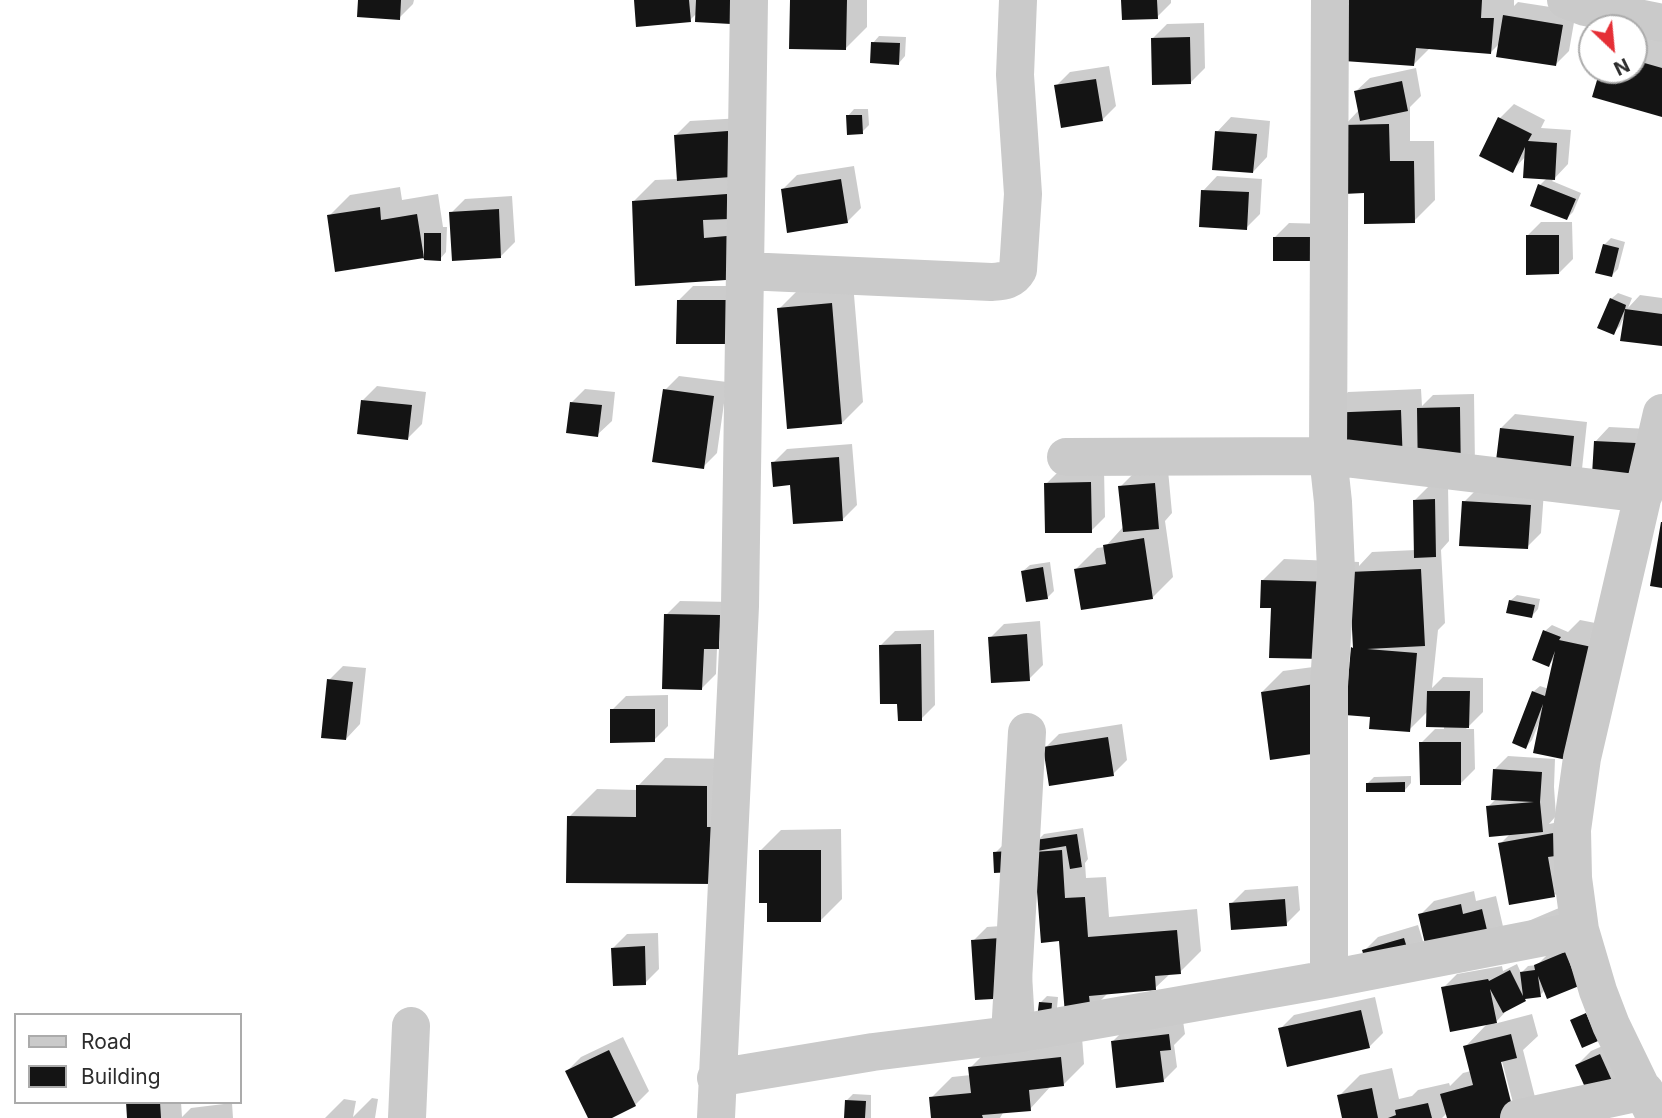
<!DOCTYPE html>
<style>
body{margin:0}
#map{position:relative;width:1662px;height:1118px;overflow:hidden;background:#fff;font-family:Inter,sans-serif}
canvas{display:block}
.legend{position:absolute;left:14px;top:1013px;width:228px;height:91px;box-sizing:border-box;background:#fff;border:2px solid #ababab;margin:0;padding:9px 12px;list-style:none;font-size:21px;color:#2d2d2d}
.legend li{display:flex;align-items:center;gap:14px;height:35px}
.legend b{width:35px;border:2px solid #ababab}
.north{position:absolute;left:1578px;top:14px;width:70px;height:70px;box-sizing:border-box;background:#fff;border:2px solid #ababab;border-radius:50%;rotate:154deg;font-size:19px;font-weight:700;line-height:28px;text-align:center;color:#2d2d2d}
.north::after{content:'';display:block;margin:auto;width:24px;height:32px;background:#e52f36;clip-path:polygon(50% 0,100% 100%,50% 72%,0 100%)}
</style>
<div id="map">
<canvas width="1662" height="1118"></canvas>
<ul class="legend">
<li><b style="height:9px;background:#cacaca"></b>Road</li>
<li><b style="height:19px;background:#141414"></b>Building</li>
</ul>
<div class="north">N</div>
</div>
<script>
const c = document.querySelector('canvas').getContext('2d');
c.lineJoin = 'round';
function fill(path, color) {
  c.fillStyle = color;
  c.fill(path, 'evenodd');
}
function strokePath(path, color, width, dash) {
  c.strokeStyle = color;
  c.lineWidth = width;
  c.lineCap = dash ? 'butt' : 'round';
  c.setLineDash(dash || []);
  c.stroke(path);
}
const shadow = new Path2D(`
 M360 0H414L413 4 399 18Z
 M636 0H745L697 13 690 20Z
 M792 0H867V27L846 48Z
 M1123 0H1171V3L1157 17Z
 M1337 0H1514V6L1518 2 1576 11 1569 51 1555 65 1500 43 1491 52 1430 48 1413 65Z
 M1204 23 1205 68 1191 82 1153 38 1167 24Z
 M1634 28 1662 41V115L1602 70H1634Z
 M879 36 906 37 905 56 899 63 873 43Z
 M1109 66 1116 106 1102 120 1056 86 1070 72Z
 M1416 68 1421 96 1410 107V141H1434L1435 200 1414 221 1365 191 1344 126 1359 110 1355 92 1370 78Z
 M1514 104 1545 120 1541 128 1571 130 1568 164 1552 181 1581 193 1573 212 1567 218 1540 185 1547 178 1526 156 1512 171 1500 118Z
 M854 109H868L869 125 862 132 848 116Z
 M1231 117 1270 121 1267 157 1253 172 1217 132Z
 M742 118 740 277 634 201 655 180 678 179 676 135 690 121Z
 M854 166 861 208 847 222 783 189 797 175Z
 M1217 176 1262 179 1260 214 1246 228 1203 191Z
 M400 187 402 200 438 194 443 227H447L446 252 440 259 426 253 423 256 329 216 350 195Z
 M512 196 515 242 501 256 451 213 465 199Z
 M1541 222H1572L1573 259 1559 273 1527 236Z
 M1289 223 1327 224V246L1275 237Z
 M1611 238 1625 242 1618 269 1612 275 1604 245Z
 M853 283 863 402 842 423 779 309 800 288Z
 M693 286H744V329L679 300Z
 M1618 293 1632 298 1628 308 1640 295 1662 298V345L1624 317 1620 326 1613 333 1611 299Z
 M679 376 727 382 717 453 703 467 665 390Z
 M377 386 426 392 422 424 408 438 363 400Z
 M585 389 615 392 612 421 597 435 571 403Z
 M1421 389 1422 406 1433 395 1474 394 1475 465 1402 464 1326 413 1348 392Z
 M1515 414 1587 422 1582 469 1496 475 1501 428Z
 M1609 427 1649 429 1648 461 1595 442Z
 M852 444 857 505 843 519 792 483 773 463 787 449Z
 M1104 469 1105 517 1091 531 1046 484 1060 470Z
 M1168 470 1172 513 1165 521 1173 577 1152 598 1076 569 1097 548 1105 547 1124 526 1120 487 1134 473Z
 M1429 486H1448L1449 541 1441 550 1445 623 1438 630 1432 688 1443 677 1483 678V712L1466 729H1474L1475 769 1461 783 1421 743 1435 729H1444V726L1428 711 1409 730 1372 715 1262 692 1283 671 1351 662 1355 646 1352 596 1273 607 1263 580 1284 559 1359 562V566L1372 552 1416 550 1415 500Z
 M1478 488 1544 491 1541 533 1527 547 1464 502Z
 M1050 562 1054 591 1047 598 1023 571 1030 565Z
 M1517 595 1540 599 1538 609 1532 616 1510 601Z
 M680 601 733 602 717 648 716 674 702 688 666 615Z
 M1580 620 1626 629 1541 723H1539L1532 740 1526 747 1533 692 1540 686 1549 689 1555 658 1548 665 1545 631 1552 625 1568 632Z
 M1040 621 1043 665 1029 679 990 638 1004 624Z
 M934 630 935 705 921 719 899 702 881 645 895 631Z
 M343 666 366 668 360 724 346 739 329 680Z
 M668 695V726L654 740 612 710 626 696Z
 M1122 724 1127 760 1113 774 1045 748 1059 734Z
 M1508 756 1555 759 1554 787 1556 816 1549 824 1573 819 1569 881 1555 895 1500 844 1511 833 1488 807 1496 799 1494 770Z
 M665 758 734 759 743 855 569 817 597 789 637 790 638 786Z
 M1411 776V783L1405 790 1368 783 1374 777Z
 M1083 828 1088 859 1085 863 1086 878 1106 877 1109 917 1197 909 1201 951 1180 972 1171 973 1155 988 1108 993 1090 1011 1060 939 1036 860 995 853 1002 846 1037 841 1044 834Z
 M841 829 842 899 821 920 760 851 781 830Z
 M1298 886 1300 910 1286 924 1231 904 1245 890Z
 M1474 891 1476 901 1496 896 1505 935 1420 915 1434 901Z
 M1566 905 1571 917 1526 922Z
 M1029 924 1035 1023 995 997 973 941 987 927Z
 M1418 925 1425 948 1364 951 1378 937Z
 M658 933 659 969 645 983 613 948 627 934Z
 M1579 939 1592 970 1578 984 1548 996 1545 990 1540 995 1527 997 1510 1007 1494 1024 1532 1014 1538 1036 1523 1050 1536 1101 1519 1118H1448L1447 1113 1442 1118H1344L1339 1096 1360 1075 1392 1068 1399 1099 1412 1096 1418 1090 1449 1083 1450 1086 1463 1073 1471 1071 1465 1047 1488 1023 1451 1030 1443 988 1457 974 1502 966 1503 971 1517 964 1521 973 1528 966 1537 965 1550 952ZM1497 1054H1500L1515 1110 1512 1113Z
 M1047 996 1058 997 1056 1019 1040 1003Z
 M1375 997 1383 1033 1369 1047 1280 1029 1294 1015Z
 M1183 1021 1185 1034 1174 1045 1177 1067 1163 1081 1113 1041 1127 1027Z
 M623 1037 649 1091 635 1105 608 1118H590L567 1071 581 1057Z
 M1082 1037 1084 1064 1063 1085 1051 1086 1030 1109 1004 1111 1000 1118H933L931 1098 952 1077 971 1075 970 1068 991 1047Z
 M1614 1041 1617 1092 1577 1065 1591 1051Z
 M853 1094 871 1095V1118H846V1101Z
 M372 1098 378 1099 375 1118H325L344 1099 356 1101 353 1117Z
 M128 1102H181L182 1117 191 1108 232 1103 233 1118H129Z`);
const building = new Path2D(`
 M358 0H401L400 20 357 17Z
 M634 0H689L691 22 636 27Z
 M696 0H732L731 24 695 22Z
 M790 0H847L846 50 789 49Z
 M1121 0H1157L1158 19 1122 20Z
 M1335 0H1482L1481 18H1494L1491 54 1416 48 1414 66 1344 61Z
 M1503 15 1563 25 1556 66 1496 57Z
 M1588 31 1592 32V62L1580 59Z
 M1190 37 1191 84 1152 85 1151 38Z
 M871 42 900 43 899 65 870 63Z
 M1634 60 1662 68V117L1592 97 1600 70H1634Z
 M1096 79 1103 121 1061 128 1054 85Z
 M1402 81 1408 111 1360 121 1354 91Z
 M846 115H862L863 134 847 135Z
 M1498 117 1532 134 1528 141 1557 143 1555 180 1523 178 1525 147 1513 173 1479 156Z
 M1389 124 1390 161H1414L1415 223 1364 224V193L1343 194 1342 125Z
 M728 131 731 177 677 181 674 135Z
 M1215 131 1257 134 1253 173 1212 170Z
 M841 179 848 223 787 233 781 189Z
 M1538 184 1576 199 1567 220 1530 206Z
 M1201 190 1249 192 1247 230 1199 227Z
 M727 194 729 219 703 220 704 238 738 235 741 279 635 286 632 201Z
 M380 207 381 220 417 214 424 258 335 272 327 215Z
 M499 209 501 258 452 261 449 212Z
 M424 233H441V261L424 260Z
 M1526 235H1559V274L1526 275Z
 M1273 237H1314V261H1273Z
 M1603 244 1619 248 1612 277 1595 273Z
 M1610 298 1626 305 1625 309 1662 314V346L1620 341 1625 309 1614 335 1597 328Z
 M677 300H731L730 344H676Z
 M832 303 842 424 787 429 777 308Z
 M663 389 714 396 704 469 652 462Z
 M361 400 412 405 408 440 357 434Z
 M570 402 602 405 598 437 566 433Z
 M1460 407 1461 480 1418 481 1417 408Z
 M1401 410 1403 465 1327 476 1325 413Z
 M1500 428 1574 436 1569 485 1494 477Z
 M1594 441 1636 443 1634 477 1592 475Z
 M839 457 843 521 793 524 790 485 773 487 771 462Z
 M1091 482 1092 533H1045L1044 483Z
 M1155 483 1159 529 1123 532 1118 486Z
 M1435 499 1436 557 1414 558 1413 500Z
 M1462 501 1531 505 1528 549 1459 546Z
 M1661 522H1662V588L1650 586Z
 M1144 538 1153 599 1081 610 1074 569 1106 564 1103 545Z
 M1043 567 1048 599 1026 602 1021 571Z
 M1421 569 1425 646 1367 649 1417 653 1410 732 1369 729 1370 717 1345 715 1351 647 1353 648 1349 572Z
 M1261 580 1338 582 1323 659 1269 658 1271 608H1260Z
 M1509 600 1535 605 1532 618 1506 613Z
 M664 614 720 615 719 649H704L702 690 662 689Z
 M1543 630 1561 637 1559 640 1606 650 1572 761 1533 753 1543 704 1526 749 1512 743 1532 691 1545 696 1555 651 1549 667 1532 660Z
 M1027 634 1030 681 991 683 988 637Z
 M921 644 922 721H898L897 704H880L879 645Z
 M327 679 353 682 346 740 321 738Z
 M1328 682 1319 753 1270 760 1261 692Z
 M1427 691H1470L1469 728 1426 727Z
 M610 709H655V742L610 743Z
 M1108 737 1114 776 1049 786 1043 747Z
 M1419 742H1461V785H1420Z
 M1493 769 1542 772 1540 802 1543 832 1489 837 1486 806 1534 802 1491 800Z
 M1405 782V792H1366V783Z
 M636 785 707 786V827H718L717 884 566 883 567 816 636 817Z
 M1559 832 1563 855 1548 857 1555 897 1509 905 1498 843Z
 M1077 834 1082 867 1070 869 1066 846 1037 851 1035 840Z
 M759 850H821V922H767V903H759Z
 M1026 850 1028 871 994 873 993 852Z
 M1062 850 1065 898 1085 897 1088 937 1177 930 1181 974 1155 976 1156 990 1089 996 1091 1012 1065 1014 1059 941 1041 943 1034 852Z
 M1285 899 1287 926 1231 930 1229 903Z
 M1461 904 1463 914 1482 909 1492 951 1430 965 1418 914Z
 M1015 937 993 999 975 1000 971 940Z
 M1404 938 1412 964 1370 976 1362 950Z
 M645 946 646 985 613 986 611 948Z
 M1565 952 1579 986 1547 999 1538 976 1541 997 1525 999 1526 1001 1503 1013 1490 989 1497 1023 1450 1032 1441 987 1488 979 1489 981 1510 970 1523 996 1520 972 1535 970 1534 965Z
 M1039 1002 1052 1003 1050 1028 1036 1026Z
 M1361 1010 1370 1048 1287 1067 1278 1028Z
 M1586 1013 1598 1041 1582 1048 1570 1020Z
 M1169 1034 1171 1050 1160 1051 1164 1082 1116 1088 1111 1041Z
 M1511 1034 1517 1058 1501 1062 1515 1118H1447L1440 1094 1473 1085 1463 1046Z
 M609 1050 636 1106 612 1118H588L565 1071Z
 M1600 1054 1618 1094 1593 1105 1575 1065Z
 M1061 1057 1064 1086 1029 1090 1031 1111 982 1115 983 1118H931L929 1097 971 1093 968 1067Z
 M1372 1088 1378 1118H1342L1337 1095Z
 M845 1100 866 1101 865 1118H844Z
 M126 1102H160L161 1118H127Z
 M1428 1103 1432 1118H1388L1396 1115 1395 1110Z`);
const minor = new Path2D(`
 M1566 0 1585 7 1662 23
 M745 271 991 282C1003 281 1012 281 1018 270L1023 194 1015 75 1018 0
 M1066 457 1328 456 1644 494
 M1329 979V686L1336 570 1333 502 1328 456 1330 0
 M1010 1035 1027 732
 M716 1078 873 1052 1010 1035 1329 979 1580 930
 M407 1118 411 1026
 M716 1118 740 606 749 0
 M1519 1118 1645 1091
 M1656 1118 1611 1025 1598 991 1580 930 1573 878 1572 830 1582 758 1662 413`);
fill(shadow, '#0003');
fill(building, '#141414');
strokePath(minor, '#cacaca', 38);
</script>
